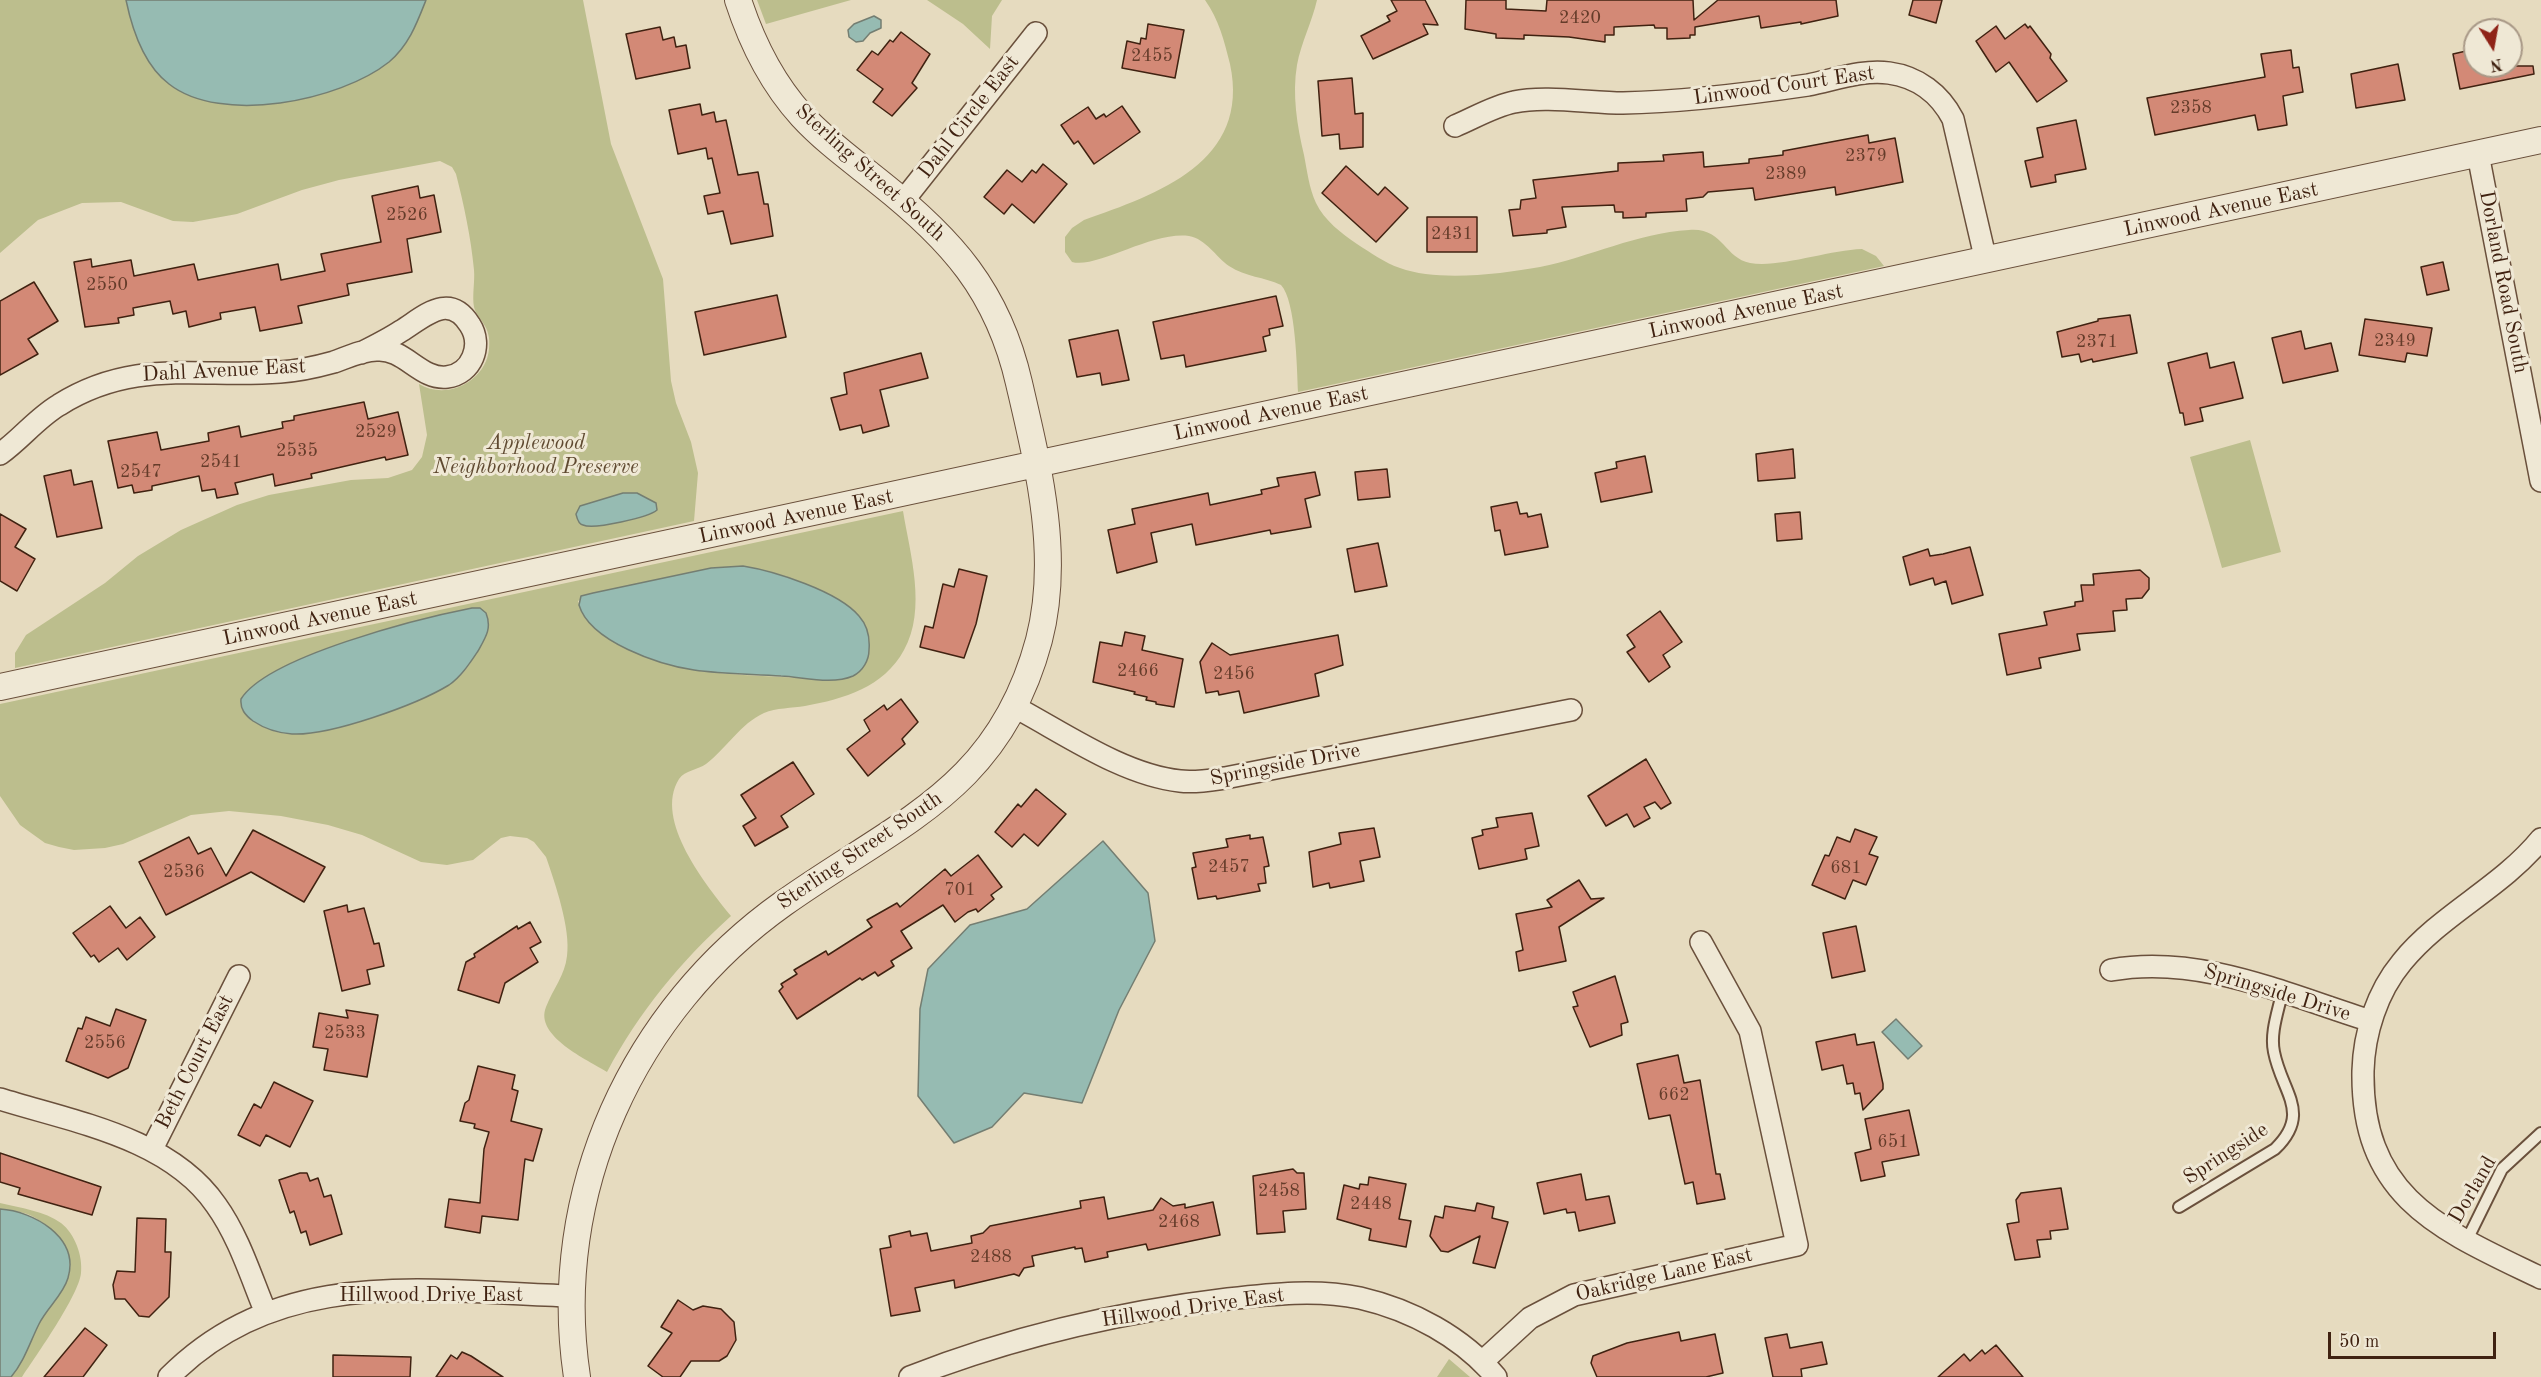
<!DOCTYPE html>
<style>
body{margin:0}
#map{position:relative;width:2541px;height:1377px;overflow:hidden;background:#e6dbbf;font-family:"Old Standard TT",serif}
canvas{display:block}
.north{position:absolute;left:2463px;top:18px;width:60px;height:60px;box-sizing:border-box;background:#efe8d5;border:2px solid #a99987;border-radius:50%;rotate:169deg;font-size:16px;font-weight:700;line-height:24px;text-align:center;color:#402211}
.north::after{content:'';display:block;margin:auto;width:21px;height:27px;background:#8f2418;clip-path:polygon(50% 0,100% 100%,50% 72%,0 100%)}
.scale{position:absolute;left:2328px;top:1332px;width:168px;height:27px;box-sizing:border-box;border:3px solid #402211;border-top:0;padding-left:8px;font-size:18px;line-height:21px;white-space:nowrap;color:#402211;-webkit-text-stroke:4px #efe8d5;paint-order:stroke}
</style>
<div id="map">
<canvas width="2541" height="1377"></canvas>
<div class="north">N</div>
<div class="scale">50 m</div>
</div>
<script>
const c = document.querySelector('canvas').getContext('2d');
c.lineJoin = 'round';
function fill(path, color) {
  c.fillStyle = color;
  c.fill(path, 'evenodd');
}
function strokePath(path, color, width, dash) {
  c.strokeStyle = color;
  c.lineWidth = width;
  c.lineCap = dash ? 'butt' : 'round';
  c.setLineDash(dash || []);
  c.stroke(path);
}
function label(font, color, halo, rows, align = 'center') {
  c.font = font + ' "Old Standard TT",serif';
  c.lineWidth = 6;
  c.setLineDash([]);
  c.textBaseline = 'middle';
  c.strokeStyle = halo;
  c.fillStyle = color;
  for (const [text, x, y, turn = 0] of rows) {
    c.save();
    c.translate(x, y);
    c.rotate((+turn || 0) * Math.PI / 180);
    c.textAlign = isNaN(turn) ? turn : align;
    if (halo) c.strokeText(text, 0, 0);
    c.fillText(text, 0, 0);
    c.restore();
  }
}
const green = new Path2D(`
 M0 0H583L611 144 663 279 671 381 676 403 691 442 698 473 694 521 15 668V653L26 635 105 583 138 556 181 530 237 505 269 495 351 480 388 478 412 470 422 457 427 435 419 384C447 401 486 381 489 349 492 325 477 320 474 307 472 296 475 281 474 270 471 238 464 205 456 174L452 167 440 161 339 180 302 190 237 214 193 222 173 221 121 202 82 203 38 220 0 253Z
 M757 0H851L766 24Z
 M927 0H1002L992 16 990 49 963 24Z
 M1205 0H1317C1312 22 1301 43 1297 65 1292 94 1297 126 1304 155 1307 170 1309 188 1316 203 1324 220 1342 234 1357 244 1371 253 1385 263 1400 268 1438 282 1501 274 1540 267 1590 257 1637 233 1689 230 1723 227 1724 258 1750 263 1780 268 1829 250 1862 249L1876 256 1884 266 1298 392C1297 369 1296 301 1281 285 1264 277 1246 277 1229 266 1216 257 1206 239 1189 236 1152 231 1097 269 1072 262L1065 252V237L1072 228 1084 220C1158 194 1251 162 1230 64 1224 40 1219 20 1205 0Z
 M2250 440 2281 552 2222 568 2190 457Z
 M903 511C910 554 927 609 904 650 884 687 844 699 805 706 792 708 776 708 764 713 740 724 727 748 706 764 698 770 685 770 679 779 653 820 707 886 731 916 680 962 639 1012 607 1072 588 1060 534 1036 546 1007 553 989 565 975 567 956 571 929 555 883 546 857L534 842 527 838 510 836 501 838 473 860 447 865 421 862 362 835 328 825 281 816 229 811 191 815 123 844 105 848 74 850 59 847 45 843 20 825 0 796V704ZM743 566C781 572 875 600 869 650 868 658 861 672 853 676 839 682 712 674 694 670 683 667 671 659 661 654 635 641 609 628 583 615L578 601 593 593 711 568ZM486 613 489 623C481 641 475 661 461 675 433 702 332 734 294 734 277 734 264 728 251 720Z
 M0 1203C20 1208 45 1211 61 1223 75 1234 83 1256 81 1273 79 1295 36 1356 22 1377H11C25 1361 30 1339 41 1320 49 1306 61 1293 68 1277 79 1252 49 1222 27 1214 18 1211 9 1210 0 1209Z
 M1449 1359 1470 1377H1437Z`);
const water = new Path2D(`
 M126 0H426C417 23 409 45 389 62 340 101 221 125 169 84 144 65 132 29 126 0Z
 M874 16 881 20V28L870 33 863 41 856 42 849 37 848 30 854 24Z
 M623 493H637L656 503 657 510C649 517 594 530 583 525 578 524 577 518 576 514L580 506Z
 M743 566C774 571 838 591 859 616 867 625 870 638 869 650 869 660 863 671 853 676 832 685 803 677 781 676 752 674 722 674 694 670 660 665 590 642 579 605L581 596 593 593 711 568Z
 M472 608H480L486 613C492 628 486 637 478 651 470 663 461 677 449 685 416 705 330 736 292 734 277 733 265 729 253 721 245 715 240 709 241 699 268 656 421 618 472 608Z
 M1103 841 1148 893 1155 941 1119 1010 1082 1103 1024 1093 992 1127 954 1143 918 1096 920 1009 928 969 970 925 1027 909Z
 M1896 1019 1922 1046 1908 1059 1882 1032Z
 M0 1209C33 1211 80 1237 68 1278 63 1295 47 1308 39 1324 30 1342 24 1362 11 1377H0Z`);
const building = new Path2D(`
 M1391 0H1425L1438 25 1423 24 1428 34 1373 59 1361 36 1390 21 1387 16 1397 11Z
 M1466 0H1506V9L1546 11 1547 0H1693L1694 20 1718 0H1836L1838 16 1801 24V22L1761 28 1759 16 1695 27V35H1690V38L1667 39V28H1655L1654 25 1614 27V35H1605V42L1569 37 1524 35V39L1496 38V34L1465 29Z
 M1913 0H1942L1936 23 1909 15Z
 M1148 24 1184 30 1175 78 1122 68 1127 41 1140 44 1141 38 1146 39Z
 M2025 24 2028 28 2030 26 2051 54 2050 58 2067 81 2037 102 2009 62 1996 72 1976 41 1996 26 2005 39Z
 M660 27 663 40 674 37 676 47 686 45 690 68 636 79 626 34Z
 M901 32 930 54 912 83 917 88 892 116 873 102 883 89 857 70 872 51 878 55 890 40 893 42Z
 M2475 49V66H2533L2534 74 2460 89 2453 54Z
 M2291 50 2293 68 2299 67 2303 92 2283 96 2287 125 2258 130 2255 115 2155 135 2147 98 2265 77 2261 54Z
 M2398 64 2405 100 2356 108 2351 74Z
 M1352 78 1355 114 1363 113V147L1340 149 1339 134 1322 136 1318 81Z
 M700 104 702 115 714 112 716 122 726 120 738 175 758 172 764 204H768L773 236 731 244 723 211 708 214 704 196 720 193 712 158 708 159 706 148 678 154 669 110Z
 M1122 106 1140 132 1094 164 1078 141 1074 144 1061 125 1088 107 1096 119 1104 114 1106 117Z
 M2076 120 2086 169 2055 175 2056 182 2031 187 2025 161 2043 157 2037 128Z
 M1868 135 1869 143 1895 138 1903 182 1836 195 1835 187 1755 200 1753 188 1708 192 1703 197 1686 199 1687 211 1646 213V217L1623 218V212H1615L1614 205 1562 207 1566 227 1547 230V233L1513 236 1509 210 1520 209 1521 200 1536 198 1533 180 1618 171V163L1664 161 1663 155 1703 152 1704 167 1749 163V159L1783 155V151Z
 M1043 164 1067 184 1034 223 1012 204 1004 214 984 197 1007 170 1022 182 1032 170 1036 173Z
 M1346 166 1378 195 1385 187 1408 208 1376 242 1322 193Z
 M418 186 420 198 434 195 441 232 407 239 412 272 347 284 349 295 298 306 302 323 260 331 255 307 220 313 221 319 189 327 186 311 173 314 170 301 133 308 134 315 118 318 119 323 85 327 74 262 91 259 92 267 131 260 134 276 194 264 198 280 278 264 281 280 325 271 321 254 381 242 372 196Z
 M1427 217H1477V252H1427Z
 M2443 262 2449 290 2427 295 2421 267Z
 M34 282 58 321 28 339 38 354 0 375V301Z
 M777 295 786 337 704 355 695 312Z
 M1276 296 1283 326 1269 329 1270 335 1263 337 1266 351 1186 367 1184 355 1161 359 1153 322Z
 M2130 315 2137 353 2093 362 2092 359 2081 362 2079 354 2062 357 2057 332 2098 321V319Z
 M2365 319 2432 328 2427 356 2407 353 2405 362 2359 355Z
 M1118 330 1129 380 1102 385 1100 373 1077 377 1069 340Z
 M2301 331 2305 349 2331 343 2338 371 2283 383 2272 338Z
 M921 353 928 378 880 390 889 426 863 433 861 425 840 430 831 398 847 394 844 373Z
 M2207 353 2210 368 2234 362 2243 398 2200 408 2203 421 2185 425 2183 413H2180L2168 363Z
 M364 402 368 419 398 412 408 455 386 460 385 457 311 474 312 478 275 486 273 474 235 483 238 494 217 498 215 489 202 491 199 476 152 486V490L134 493 132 485 118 488 108 441 157 432 161 450 209 441 208 433 239 426 241 437 283 428 282 422 294 420V416Z
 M1793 449 1795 478 1758 481 1756 454Z
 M1645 456 1652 492 1601 502 1595 473 1617 468 1616 462Z
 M1387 469 1390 497 1358 500 1355 472Z
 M71 470 74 485 92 481 102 528 57 537 44 476Z
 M1315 472 1320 495 1305 499 1311 527 1271 534 1270 530 1196 545 1192 524 1151 533 1157 562 1117 573 1108 530 1135 524 1132 509 1208 493 1210 505 1262 494 1261 490 1279 486 1277 478Z
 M1517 502 1520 514 1527 513 1528 517 1541 514 1548 547 1505 555 1500 530 1495 531 1491 507Z
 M1800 512 1802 539 1777 541 1775 514Z
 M0 514 26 529 15 547 35 559 17 591 0 581Z
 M1378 543 1387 586 1355 592 1347 549Z
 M1970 547 1983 595 1952 604 1946 581 1935 585 1933 578 1910 585 1903 557 1928 549 1930 556 1943 554Z
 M959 569 987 576 976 624 964 658 920 647 925 626 933 628 943 584 954 587Z
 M2140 570 2149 578V589L2142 598 2126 599 2127 610 2113 611 2115 631 2077 634 2080 650 2039 658 2041 668 2007 675 1999 634 2047 625 2044 612 2075 606V602L2083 601 2081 585H2094L2093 574Z
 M1660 611 1682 642 1663 655 1670 667 1649 682 1627 652 1635 647 1627 635Z
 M1125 632 1145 636 1142 650 1183 659 1174 707 1156 704V702L1146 700 1147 697 1134 694 1135 692 1093 682 1100 642 1122 646Z
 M1338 635 1343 665 1315 674 1319 696 1244 713 1239 691 1219 695 1218 691 1206 693 1200 662 1212 643 1230 655Z
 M901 699 918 722 902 739 905 744 868 776 847 749 870 731 864 720 884 705 887 710Z
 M1646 759 1671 803 1661 809 1655 802 1644 807 1650 818 1634 827 1627 814 1606 826 1588 796Z
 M793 762 814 794 781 816 788 827 755 846 743 826 756 818 741 795Z
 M1036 789 1066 814 1038 846 1024 834 1012 847 995 832 1018 804 1021 807Z
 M1532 813 1539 846 1525 849 1527 859 1479 869 1472 838 1483 835 1482 830 1498 827 1496 818Z
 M1374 828 1380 857 1360 861 1364 881 1330 888 1329 883 1313 887 1309 852 1341 844 1339 833Z
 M1855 829 1877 837 1869 854 1878 857 1866 885 1853 880 1845 899 1812 885 1825 855 1829 856 1837 837 1850 842Z
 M253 830 325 867 304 902 251 872 166 915 139 862 189 837 198 854 211 848 226 876Z
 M1250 835V839L1263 837 1269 866 1264 867 1266 883 1258 884 1260 891 1217 899 1216 896 1198 899 1192 868 1196 867 1193 853 1228 847 1226 839Z
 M978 855 1002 887 991 895 994 899 978 912 976 909 968 912 955 922 943 905 901 931 912 948 891 961 894 966 878 976 875 972 862 980 860 978 797 1019 779 991 783 987 781 984 797 974 794 970 826 951 828 955 872 927 867 920 897 903 900 907 945 869 951 876Z
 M1579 880 1591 899 1604 898 1559 927 1566 961 1519 971 1516 952 1523 950 1516 914 1552 907 1547 900Z
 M347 905 348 912 364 908 374 944 379 943 384 966 367 970 370 984 342 991 324 911Z
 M110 906 126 928 140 917 155 937 127 960 118 948 99 962 94 955 91 957 73 933Z
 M530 922 541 942 530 948 538 962 505 983 499 1003 458 990 466 962 475 957 474 954 517 926 518 929Z
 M1856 926 1865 971 1832 978 1823 933Z
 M1615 976 1628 1022 1621 1024 1622 1035 1590 1047 1573 1007 1578 1006 1573 992Z
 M116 1009 146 1020 128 1068 108 1078 66 1061 78 1028 82 1029 86 1017 110 1026Z
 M346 1010 378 1015 367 1077 324 1070 328 1049 313 1047 319 1013 348 1018Z
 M1855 1034 1857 1045 1874 1042 1883 1084V1089L1863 1110 1860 1093 1855 1094 1853 1083 1847 1084 1843 1065 1822 1070 1816 1042Z
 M1678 1055 1684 1083 1700 1080 1716 1174H1720L1725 1199 1697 1204 1693 1182 1685 1184 1670 1115 1649 1119 1637 1064Z
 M478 1066 515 1075 512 1089 518 1091 511 1121 542 1129 533 1161 525 1159 518 1220 482 1216 480 1233 445 1227 449 1199 480 1203 484 1149 489 1132 474 1128 475 1124 460 1121 465 1103 469 1100Z
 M274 1082 313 1101 290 1147 266 1135 260 1146 238 1135 254 1104 261 1108Z
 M1909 1110 1919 1155 1882 1162 1885 1176 1861 1181 1855 1153 1871 1149 1865 1119Z
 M0 1153 101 1187 92 1215 18 1194 20 1188 0 1182Z
 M1293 1169 1297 1173H1304L1306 1209 1283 1211 1285 1232 1257 1234 1253 1176Z
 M300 1173H307L310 1181 318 1178 324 1197 331 1195 342 1234 310 1245 306 1231 301 1233 294 1211 290 1213 279 1180Z
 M1581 1174 1586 1200 1609 1196 1615 1223 1579 1231 1575 1212 1567 1213 1566 1209 1544 1214 1537 1183Z
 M1369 1177 1406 1184 1399 1219 1411 1221 1406 1247 1369 1240 1371 1229 1337 1219 1344 1185 1359 1189 1360 1184 1368 1185Z
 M2061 1188 2068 1229 2050 1231 2051 1239 2037 1240 2040 1257 2015 1260 2007 1224 2019 1222 2016 1200 2021 1193Z
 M1104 1197 1108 1219 1153 1210 1161 1198 1173 1206 1185 1204V1208L1213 1202 1220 1235 1148 1250 1146 1244 1107 1252 1108 1257 1085 1262 1082 1248 1075 1249V1247L1032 1256 1034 1266 1024 1268 1019 1276 1014 1274 955 1288 954 1280 915 1288 920 1311 891 1316 880 1249 891 1247 889 1236 910 1231 911 1236 927 1233 931 1251 972 1243 971 1236 983 1233 990 1226 1081 1208 1080 1201Z
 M1477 1203 1494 1207 1492 1218 1508 1222 1495 1268 1473 1263 1480 1236 1448 1252 1441 1251 1430 1236 1435 1216 1443 1218 1445 1206 1475 1211Z
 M137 1218 166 1219 165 1252H171L169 1297 149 1317 139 1316 125 1299H115L113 1285 117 1271 135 1272Z
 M678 1300 693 1310 703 1306 721 1309 734 1322 736 1340 727 1356 719 1361H691L680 1377H663L648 1366 672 1333 661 1327Z
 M85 1328 107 1345 83 1377H44Z
 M1679 1332 1681 1341 1715 1334 1723 1373 1706 1377H1597L1591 1363 1593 1356 1627 1343Z
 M1787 1334 1790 1348 1822 1342 1827 1364 1801 1369 1802 1377H1773L1765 1338Z
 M1996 1345 2023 1377H1938L1964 1354 1970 1361 1982 1350 1985 1354Z
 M462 1352 471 1356 503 1377H436L451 1355 457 1359Z
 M333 1355 411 1357 410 1377H333Z`);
const service = new Path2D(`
 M2179 1207 2275 1149C2312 1113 2282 1093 2274 1052 2270 1033 2278 1012 2282 993
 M2466 1242 2502 1169 2541 1133`);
const minor = new Path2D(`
 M1455 126C1474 118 1494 106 1514 102 1544 95 1591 103 1623 103 1685 102 1747 94 1808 85 1834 80 1863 69 1889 73 1918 77 1940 94 1953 119L1986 261
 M2478 154 2541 481
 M903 201 1036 33
 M0 454C21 439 37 418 59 405 134 358 199 378 280 372 298 371 316 367 334 362 348 357 362 350 377 350 405 348 420 380 447 377 472 374 483 345 470 325 449 291 424 317 401 331 389 339 375 346 361 353
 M1013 706C1064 733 1123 775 1180 781 1195 783 1211 780 1225 778L1571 710
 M2541 839C2501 888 2441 914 2402 962 2377 992 2364 1033 2363 1071 2361 1199 2442 1230 2541 1278
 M2111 970C2200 954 2287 995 2371 1021
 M0 1099C74 1122 170 1138 216 1205 239 1237 251 1277 266 1313
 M152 1149 239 976
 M1482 1362 1530 1318 1574 1295 1797 1245 1750 1031 1701 942
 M169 1377C281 1264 428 1292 572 1296
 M910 1377C1012 1337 1120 1312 1228 1299 1272 1294 1317 1289 1360 1298 1412 1310 1462 1337 1496 1377`);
const tertiary = new Path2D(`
 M0 687 2541 140
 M577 1377C549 1192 633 1010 784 903 898 822 999 790 1039 640 1061 556 1038 465 1019 383 998 291 951 239 879 182 853 161 825 141 802 116 772 83 752 43 738 0`);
const numberNames = [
 ["2420",1580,18],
 ["2455",1152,56],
 ["2358",2191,108],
 ["2379",1866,156],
 ["2389",1786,174],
 ["2526",407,215],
 ["2431",1452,234],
 ["2550",107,285],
 ["2349",2395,341],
 ["2371",2097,342],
 ["2529",376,432],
 ["2535",297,451],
 ["2541",221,462],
 ["2547",141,472],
 ["2466",1138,671],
 ["2456",1234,674],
 ["2457",1229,867],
 ["681",1846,868],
 ["2536",184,872],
 ["701",960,890],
 ["2533",345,1033],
 ["2556",105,1043],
 ["662",1674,1095],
 ["651",1893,1142],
 ["2458",1279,1191],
 ["2448",1371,1204],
 ["2468",1179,1222],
 ["2488",991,1257]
];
const streetNames = [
 ["Linwood Court East",1784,86,-8],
 ["Dahl Circle East",969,117,-52],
 ["Sterling Street South",870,173,42],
 ["Linwood Avenue East",2221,210,-12],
 ["Dorland Road South",2503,282,79],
 ["Linwood Avenue East",1746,312,-12],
 ["Dahl Avenue East",224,371,-3],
 ["Linwood Avenue East",1271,414,-12],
 ["Linwood Avenue East",796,517,-12],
 ["Linwood Avenue East",320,619,-12],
 ["Springside Drive",1285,765,-11],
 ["Sterling Street South",860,851,-34],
 ["Springside Drive",2277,993,17],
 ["Beth Court East",195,1062,-63],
 ["Springside",2226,1154,-33],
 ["Dorland",2473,1190,-60],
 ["Oakridge Lane East",1664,1275,-13],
 ["Hillwood Drive East",431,1295],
 ["Hillwood Drive East",1193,1308,-8]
];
const parkNames = [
 ["Applewood",536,443],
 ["Neighborhood Preserve",536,467]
];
fill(green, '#bcbe8d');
fill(water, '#96bbb2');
strokePath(water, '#747e72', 1.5);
fill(building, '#d38976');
strokePath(building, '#402211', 1.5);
strokePath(service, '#6a503c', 14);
strokePath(minor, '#6a503c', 24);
strokePath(tertiary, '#6a503c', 28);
strokePath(service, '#efe8d5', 10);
strokePath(minor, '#efe8d5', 21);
strokePath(tertiary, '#efe8d5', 26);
label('18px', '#653c2a', null, numberNames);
label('21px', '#402211', '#efe8d5', streetNames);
label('italic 21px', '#5f4930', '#efe8d5', parkNames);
</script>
